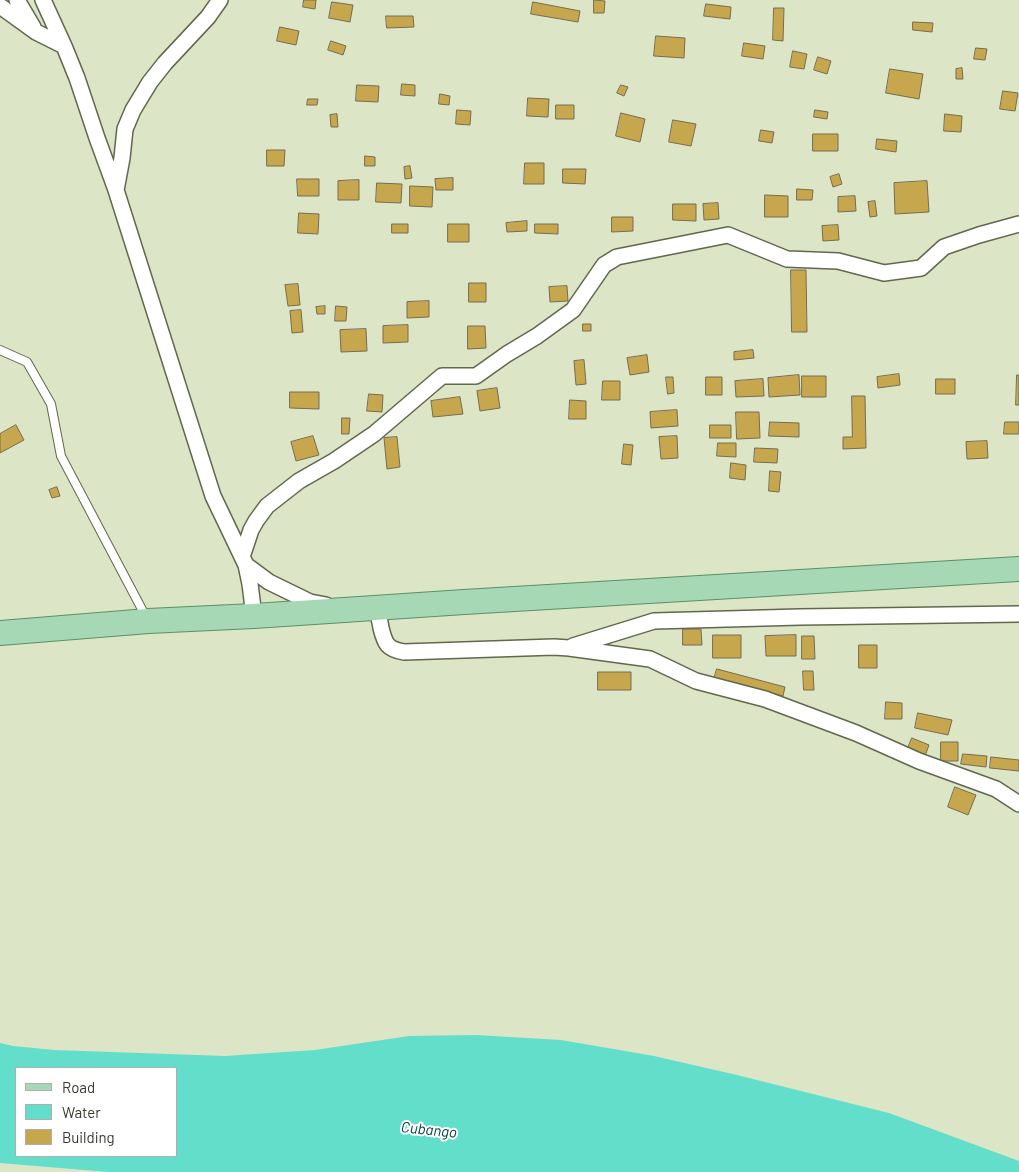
<!DOCTYPE html>
<style>
body{margin:0}
#map{position:relative;width:1019px;height:1172px;overflow:hidden;background:#dce5c6;font-family:Barlow,sans-serif}
canvas{display:block}
.legend{position:absolute;left:15px;top:1067px;width:162px;height:90px;box-sizing:border-box;background:#fff;border:1px solid #afb0ab;margin:0;padding:6px 9px;list-style:none;font-size:15px;color:#363a2d}
.legend li{display:flex;align-items:center;gap:10px;height:25px}
.legend b{width:25px;border:1px solid #afb0ab}
</style>
<div id="map">
<canvas width="1019" height="1172"></canvas>
<ul class="legend">
<li><b style="height:6px;background:#a7d8b5"></b>Road</li>
<li><b style="height:14px;background:#62decb"></b>Water</li>
<li><b style="height:14px;background:#c6a74e"></b>Building</li>
</ul>
</div>
<script>
const c = document.querySelector('canvas').getContext('2d');
c.lineJoin = 'round';
function fill(path, color) {
  c.fillStyle = color;
  c.fill(path, 'evenodd');
}
function strokePath(path, color, width, dash) {
  c.strokeStyle = color;
  c.lineWidth = width;
  c.lineCap = dash ? 'butt' : 'round';
  c.setLineDash(dash || []);
  c.stroke(path);
}
function label(font, color, halo, rows, align = 'center') {
  c.font = font + ' Barlow,sans-serif';
  c.lineWidth = 4;
  c.setLineDash([]);
  c.textBaseline = 'middle';
  c.strokeStyle = halo;
  c.fillStyle = color;
  for (const [text, x, y, turn = 0] of rows) {
    c.save();
    c.translate(x, y);
    c.rotate((+turn || 0) * Math.PI / 180);
    c.textAlign = isNaN(turn) ? turn : align;
    if (halo) c.strokeText(text, 0, 0);
    c.fillText(text, 0, 0);
    c.restore();
  }
}
const water = new Path2D(`
 M476 1035 561 1040 654 1056 737 1075 889 1113 1019 1161V1172H108L0 1163V1043L13 1046 54 1050 225 1056 315 1050 409 1036ZM16 1068H176V1156H16Z`);
const building = new Path2D(`
 M304 0H316L315 9 303 7Z
 M594 0 605 1 604 13H594Z
 M332 2 353 5 350 22 329 18Z
 M533 2 580 11 578 22 531 14Z
 M706 4 731 7 730 19 704 16Z
 M774 8H784L783 41 773 40Z
 M386 16H413L414 27 387 28Z
 M913 22 933 23 932 32 913 30Z
 M280 27 299 31 296 45 277 41Z
 M656 36 685 38 684 58 654 56Z
 M331 41 346 46 343 55 328 50Z
 M744 43 765 46 763 59 742 56Z
 M976 48 987 49 985 60 974 59Z
 M793 51 807 54 804 69 790 67Z
 M818 57 831 61 827 74 814 70Z
 M962 68 963 79H956V69Z
 M890 69 923 74 919 99 886 93Z
 M402 84 415 85V96L401 95Z
 M357 85 379 86 378 102 356 101Z
 M621 85 628 87 624 96 617 93Z
 M1003 91 1018 93 1015 111 1000 109Z
 M440 94 450 96 449 105 439 104Z
 M528 98 549 99 548 117 527 116Z
 M308 99H318L317 105H307Z
 M556 105H574V119H556Z
 M457 110 471 111 470 125 456 124Z
 M815 110 828 112 827 119 814 117Z
 M621 113 645 119 640 142 616 136Z
 M337 114 338 127H331L330 115Z
 M945 114 962 116 961 132 944 131Z
 M673 120 696 124 691 146 669 142Z
 M761 130 774 132 772 143 759 141Z
 M813 134H838V151H813Z
 M877 139 897 141 896 152 876 149Z
 M267 150H285L284 166H267Z
 M365 156 375 157V166H365Z
 M525 163H544V184H524Z
 M410 166 412 178 405 179 404 167Z
 M563 169H586L585 184 563 183Z
 M839 174 842 184 833 187 830 177Z
 M453 178V190H436L435 179Z
 M297 179H319V196H298Z
 M359 180V200H338V181Z
 M927 181 929 212 895 214 894 183Z
 M377 183 402 184 401 203 376 202Z
 M410 186 433 187 432 207 410 206Z
 M797 189 813 190 812 200H797Z
 M765 195 788 196V217H765Z
 M855 196 856 211 838 212V197Z
 M875 201 877 216 870 217 868 202Z
 M718 203 719 219 704 220 703 204Z
 M673 204H696V221L673 220Z
 M299 213 319 214 318 234 298 233Z
 M612 217H633V231L612 232Z
 M527 221V231L507 232 506 223Z
 M392 224H408V233H392Z
 M448 224H469V242H448Z
 M535 224H558V234L535 233Z
 M838 225 839 240 823 241 822 226Z
 M791 270H806L807 332H792Z
 M469 283H486V302H469Z
 M298 284 300 305 288 306 285 285Z
 M567 286 568 301 550 302 549 287Z
 M429 301V317L407 318V302Z
 M325 306V314H317L316 307Z
 M336 306 347 307 346 321H335Z
 M301 310 303 332 292 333 290 311Z
 M583 324H591V331H583Z
 M408 325V342L383 343V326Z
 M468 326H485L486 348 468 349Z
 M366 329 367 351 341 352 340 330Z
 M753 350 754 358 734 360V352Z
 M647 355 649 372 630 375 627 358Z
 M584 360 586 384 576 385 574 361Z
 M899 374 900 385 878 388 877 377Z
 M799 375 800 395 769 397 768 378Z
 M1017 375H1019V405H1016Z
 M802 376H826V397H802Z
 M666 377H673L674 393 668 394Z
 M706 377H722V395H706Z
 M763 379 764 396 736 397 735 381Z
 M936 379H955V394H936Z
 M603 381H620V400H602Z
 M497 388 500 408 480 411 477 391Z
 M290 392H319V409L290 408Z
 M369 394 383 395 382 412 367 411Z
 M852 396H865L866 448 843 449V437H852Z
 M460 397 463 414 433 417 431 401Z
 M570 400 586 401V419H569Z
 M677 410 678 426 651 428 650 412Z
 M736 412H759L760 438 737 439Z
 M342 418H350L349 434H342Z
 M770 422 799 423V437L769 436Z
 M1005 422H1019V434H1004Z
 M16 425 24 440 0 453V434Z
 M710 425H731V438H710Z
 M313 436 319 455 296 461 291 442Z
 M677 436 678 458 661 459 659 437Z
 M397 437 400 467 387 469 384 438Z
 M987 441 988 458 967 459 966 442Z
 M718 443H736V457L717 456Z
 M624 444 633 445 631 465 622 464Z
 M755 448 778 449 777 463 754 462Z
 M731 463 746 465 745 480 730 478Z
 M770 471 781 472 779 492 769 491Z
 M57 487 60 496 52 498 49 490Z
 M683 629H701L702 645H683Z
 M713 635H741V658H713Z
 M796 635V656H766L765 636Z
 M802 636H814L815 659H802Z
 M859 645H877V668H859Z
 M717 669 785 687 783 696 714 679Z
 M803 671H813L814 690H804Z
 M598 672H631V690H598Z
 M886 702 902 703V719H885Z
 M918 713 952 720 948 735 915 728Z
 M912 738 929 745 925 756 908 748Z
 M941 742H958V761H941Z
 M963 754 987 756 986 767 961 764Z
 M991 757 1019 760V771L990 768Z
 M955 787 976 795 968 815 948 807Z`);
const lane = new Path2D(`
 M0 350 27 362 51 404 61 456 146 617`);
const street = new Path2D(`
 M17 0 33 27
 M43 0 64 46
 M0 6 36 32 64 46 77 78 97 138 116 190 213 496 246 565 250 584 254 616
 M116 190 122 158 125 129 133 110 150 82 165 63 208 17 220 0
 M242 557 251 530 256 521 267 506 299 481 334 461 374 434 442 376H476L507 354 537 336 573 310 604 265 617 257 728 235 787 259 838 261 884 273 921 268 944 247 979 235 1019 224
 M246 565 269 582 310 602 326 605
 M377 608C378 615 380 621 381 628 385 644 387 649 404 652L554 647 569 648 650 659 696 681 765 699 856 733 919 761 996 789 1019 804
 M573 646 654 621 800 617 1019 614`);
const primary = new Path2D(`
 M0 633 148 621 254 616 464 602 1019 569`);
const waterNames = [
 ["Cubango",429,1130,6]
];
fill(water, '#62decb');
fill(building, '#c6a74e');
strokePath(building, '#766c50', 1);
strokePath(lane, '#61684d', 10);
strokePath(street, '#61684d', 18);
strokePath(primary, '#5a9065', 26);
strokePath(lane, '#fff', 8);
strokePath(street, '#fff', 15);
strokePath(primary, '#a7d8b5', 24);
label('italic 15px', '#064139', '#fff', waterNames);
</script>
